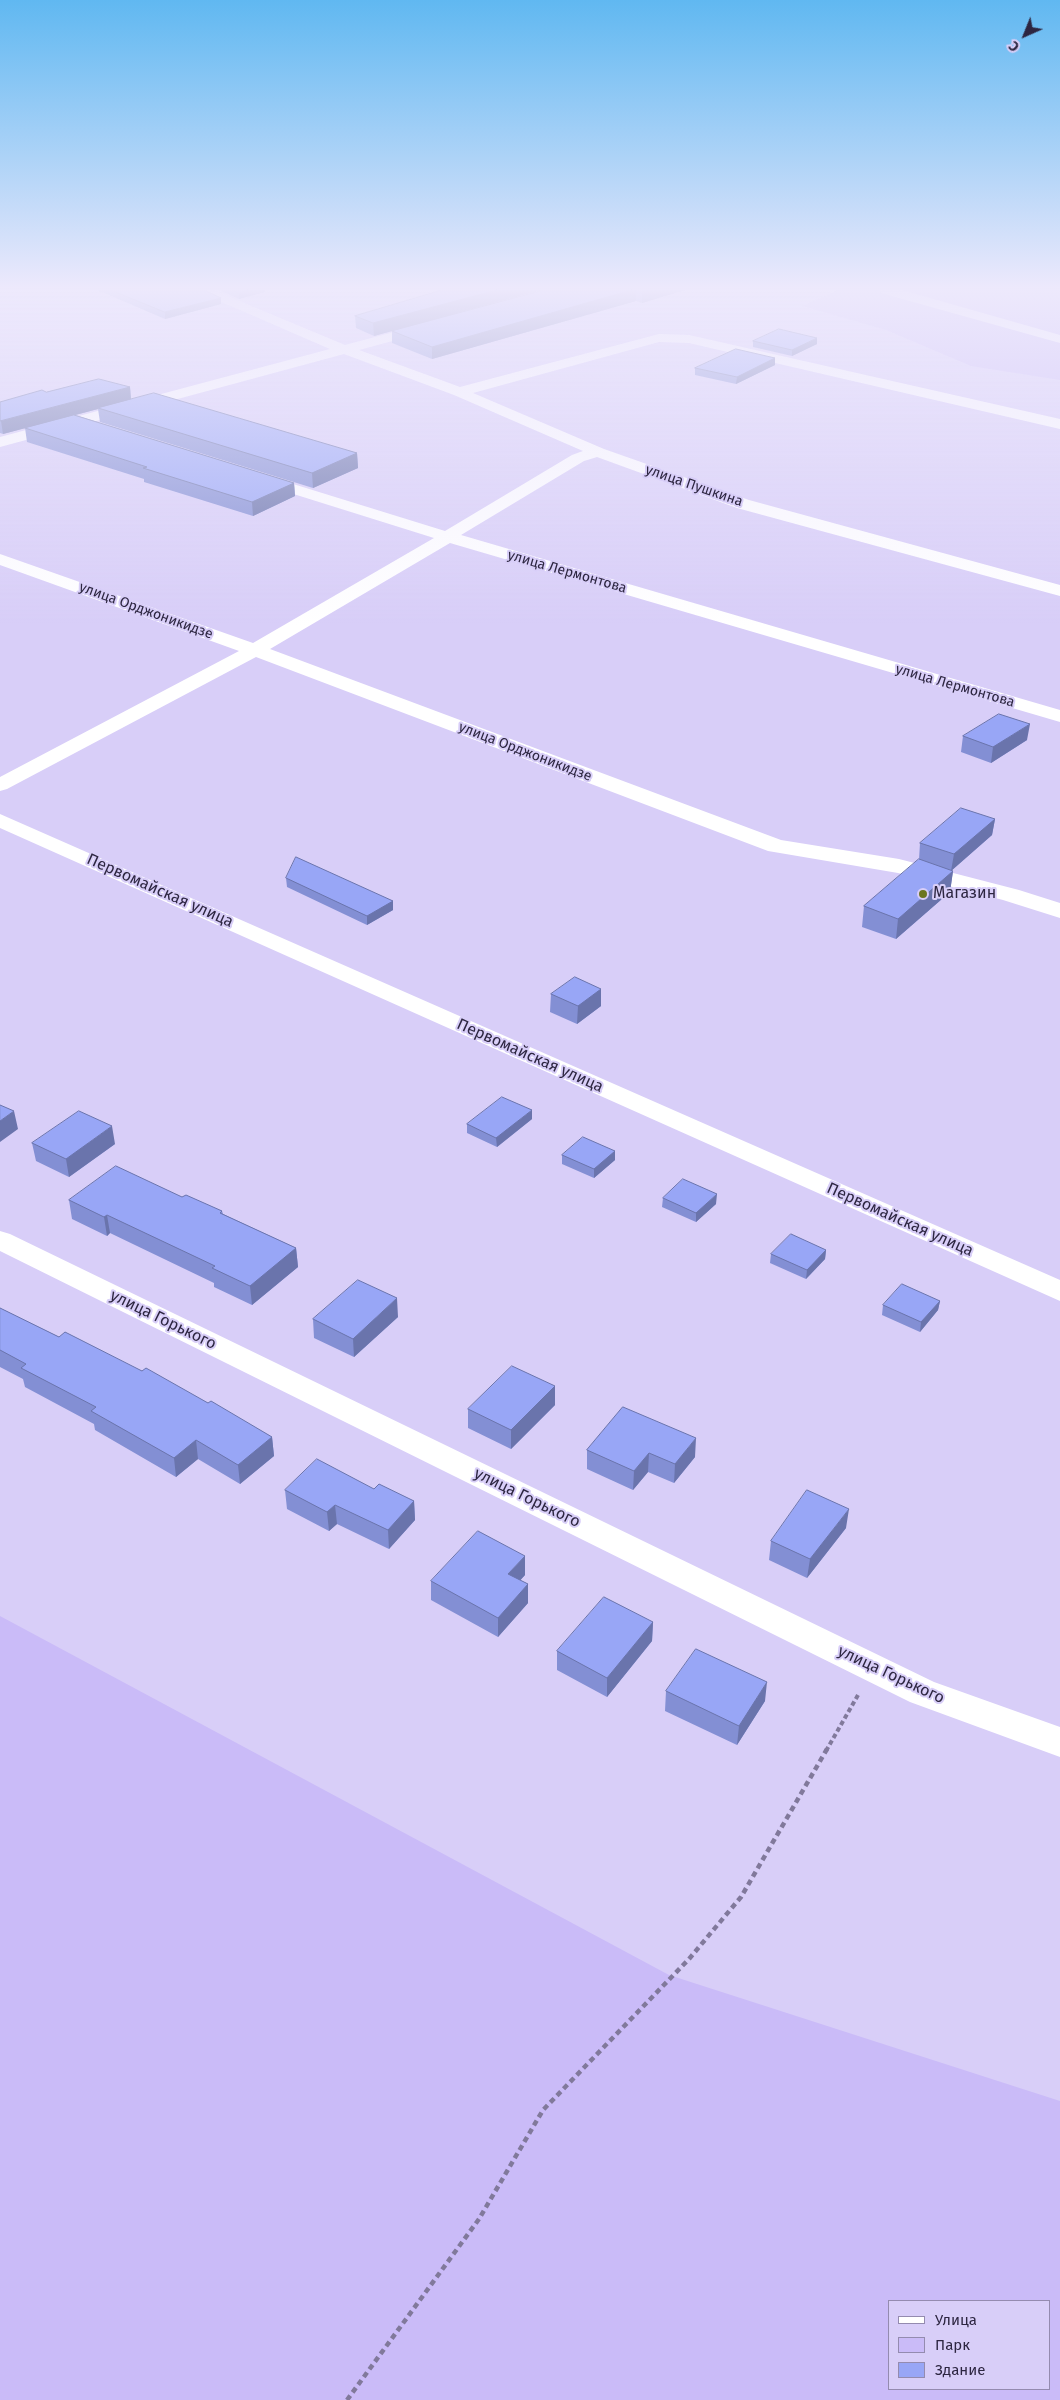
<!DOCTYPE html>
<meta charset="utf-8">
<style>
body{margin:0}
#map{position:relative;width:1060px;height:2400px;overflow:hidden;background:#d8cef8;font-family:"Fira Sans",sans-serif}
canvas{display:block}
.legend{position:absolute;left:888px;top:2300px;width:162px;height:90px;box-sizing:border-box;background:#d8cef8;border:1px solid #948baf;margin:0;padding:6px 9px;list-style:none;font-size:15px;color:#2d2641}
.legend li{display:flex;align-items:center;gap:10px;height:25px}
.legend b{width:25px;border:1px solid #948baf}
.north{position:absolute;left:1000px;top:10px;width:50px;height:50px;-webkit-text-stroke:4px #d8cef8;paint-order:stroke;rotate:224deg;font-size:14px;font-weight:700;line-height:20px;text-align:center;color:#2d2641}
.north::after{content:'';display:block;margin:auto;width:18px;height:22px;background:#2d2641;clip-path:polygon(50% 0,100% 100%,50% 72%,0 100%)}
</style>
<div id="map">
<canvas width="1060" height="2400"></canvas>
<ul class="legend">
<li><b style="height:6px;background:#fff"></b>Улица</li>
<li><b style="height:14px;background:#cabbf8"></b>Парк</li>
<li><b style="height:14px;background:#98a6f6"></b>Здание</li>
</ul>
<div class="north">С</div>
</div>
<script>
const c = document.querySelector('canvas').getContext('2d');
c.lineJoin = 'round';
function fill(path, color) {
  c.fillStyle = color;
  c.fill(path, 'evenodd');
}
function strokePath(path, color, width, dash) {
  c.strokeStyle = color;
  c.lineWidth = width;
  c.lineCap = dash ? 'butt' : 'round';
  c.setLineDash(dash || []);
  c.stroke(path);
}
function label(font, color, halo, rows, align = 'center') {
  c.font = font + ' "Fira Sans",sans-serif';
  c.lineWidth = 4;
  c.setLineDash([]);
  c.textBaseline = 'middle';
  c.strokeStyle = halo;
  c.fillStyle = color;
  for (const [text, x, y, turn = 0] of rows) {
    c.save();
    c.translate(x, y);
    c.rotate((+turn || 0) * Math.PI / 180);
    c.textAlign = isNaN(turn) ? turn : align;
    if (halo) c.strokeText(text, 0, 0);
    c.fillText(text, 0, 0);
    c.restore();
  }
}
const green = new Path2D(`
 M838 290H1060V380L971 366 886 330 802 306Z
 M0 1616 669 1975 1060 2101V2400H0ZM889 2301H1049V2389H889Z`);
const pathFar1 = new Path2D(`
 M826 1751 858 1695`);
const path = new Path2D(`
 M347 2400 479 2219 543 2110 689 1959 741 1897 827 1749`);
const minor = new Path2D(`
 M194 290H213L345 345 428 323 433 324 435 327 433 330 359 350 460 387 659 334 689 335 1060 419V429L689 343 659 342 473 393 604 449 749 500 1060 585V596L737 508 597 457 584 461 461 535 1060 710V722L450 543 270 649 781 840 899 859 1019 890 1060 903V918L1003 900 898 873 768 851 256 657 7 789 0 791V777L239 651 0 565V554L253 643 434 538 252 481 250 478 252 475H264L445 531 572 455 583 451 454 395 344 354 0 447V437L330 349Z
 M880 290H902L1060 335V343L881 293Z
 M0 814 1060 1280V1301L0 828Z
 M0 1231 10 1234 934 1682 1060 1727V1757L910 1702 0 1251Z`);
const wall = new Path2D(`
 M97 290H204L221 304 165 319Z
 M219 290H265V292L239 299Z
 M442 290H541L409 326 544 290H685L642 303 636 301 432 359 392 343V331L374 336 356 328 355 316Z
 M753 341 817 344 792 356 753 347Z
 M775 358V365L736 384 695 375V368Z
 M130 387 131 399 357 453 358 468 313 488 100 422 98 409 75 415 294 483 295 496 253 516 144 482V479L27 442 25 428 3 434 0 433V402L46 392Z
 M963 736 1027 740 991 763 961 752Z
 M995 819 992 835 951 871H953L950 892 896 939 862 927 864 906 919 860 920 843Z
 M286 878 393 901V910L367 925 287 887Z
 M601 989V1006L577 1024 550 1012 551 994Z
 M532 1119 497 1147 467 1133V1124Z
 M32 1143 115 1144 69 1177 36 1161Z
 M615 1151V1160L594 1178 562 1164V1155Z
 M182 1197 222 1211 223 1214 296 1248 298 1267 252 1305 214 1287V1283L110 1233 107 1236 72 1219 69 1200Z
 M663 1198 716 1204 696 1222 662 1207Z
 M826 1250 825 1259 806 1279 770 1263 771 1254Z
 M940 1301 938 1310 920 1332 882 1315 883 1305Z
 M0 1308 59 1337 142 1371 208 1403 272 1437 274 1456 240 1484 198 1459 176 1477 95 1430 94 1424 25 1387 23 1379 0 1367Z
 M398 1317 354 1357 314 1338 313 1319Z
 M555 1405 511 1449 468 1428V1409Z
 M623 1407 695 1457 674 1483 648 1472 633 1490 587 1469V1450Z
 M374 1489 414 1501 415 1520 389 1549 337 1524 329 1531 287 1509 285 1490Z
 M846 1528 807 1578 769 1560 771 1541Z
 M525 1575 520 1580 528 1584V1603L498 1637 431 1600V1581Z
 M653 1622 652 1641 607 1697 557 1670V1651Z
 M666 1691 765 1701 737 1745 665 1711Z`);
const shadedWall = new Path2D(`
 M248 290H265V292L239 299V293Z
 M497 290H541L374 336 373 323Z
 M632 290H636V301L432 359V347Z
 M646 290H685L642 303V291Z
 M221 298V304L165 319V312Z
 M817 338V344L792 356V350Z
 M775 358V365L736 384 737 377Z
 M130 387 131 400 98 408V409L3 434 1 421Z
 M357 453 358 468 313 488 312 473Z
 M294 483 295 496 253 516 252 502Z
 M1030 724 1027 740 991 763 993 747Z
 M995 819 992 835 951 871 954 854Z
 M953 871 950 892 896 939 898 919Z
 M393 901V910L367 925V916Z
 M601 989V1006L577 1024 578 1006Z
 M532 1110V1119L497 1147 496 1138Z
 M14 1111 18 1129 0 1142V1121Z
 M112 1126 115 1144 69 1177 66 1159Z
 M615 1151V1160L594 1178V1169Z
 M717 1194 716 1204 696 1222V1213Z
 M107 1215 110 1233 107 1236 104 1217Z
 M296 1248 298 1267 252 1305 250 1286Z
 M826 1250 825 1259 806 1279 807 1270Z
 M397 1298 398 1317 354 1357 353 1339Z
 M940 1301 938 1310 920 1332 921 1322Z
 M555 1386V1405L511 1449V1430Z
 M272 1437 274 1456 240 1484 238 1465Z
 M696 1438 695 1457 674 1483 675 1464Z
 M196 1440 198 1459 176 1477 174 1458Z
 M649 1453 648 1472 633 1490 634 1471Z
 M414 1501 415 1520 389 1549 388 1530Z
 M335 1505 337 1524 329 1531 327 1512Z
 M849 1509 846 1528 807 1578 810 1559Z
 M525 1556V1575L509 1593 508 1574Z
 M528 1584V1603L498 1637V1618Z
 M653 1622 652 1641 607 1697V1678Z
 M767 1682 765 1701 737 1745 739 1726Z`);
const building = new Path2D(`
 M111 290H204L221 298 165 312Z
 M233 290H248L239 293Z
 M442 290H497L373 323 355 316Z
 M544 290H632L432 347 392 331Z
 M779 329 817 338 792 350 753 341Z
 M736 349 775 358 737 377 695 368Z
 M99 379 130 387 0 421V402L42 390 46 392Z
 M154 393 357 453 312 473 98 408Z
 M74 415 294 483 252 502 143 468 147 467 25 428Z
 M999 714 1030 724 993 747 963 736Z
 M961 808 995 819 954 854 920 843Z
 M296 857 393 901 367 916 286 878Z
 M919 859 953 871 898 919 864 906Z
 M575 977 601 989 578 1006 551 994Z
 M502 1097 532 1110 496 1138 467 1124Z
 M0 1105 14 1111 0 1121Z
 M79 1111 112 1126 66 1159 32 1143Z
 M583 1137 615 1151 594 1169 562 1155Z
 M116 1166 182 1197 186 1195 222 1211 220 1213 296 1248 250 1286 212 1268 215 1266 107 1215 104 1217 69 1200Z
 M683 1179 717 1194 696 1213 663 1198Z
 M791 1234 826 1250 807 1270 771 1254Z
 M358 1280 397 1298 353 1339 313 1319Z
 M902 1284 940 1301 921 1322 883 1305Z
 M0 1308 59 1337 65 1332 142 1371 146 1368 208 1403 211 1401 272 1437 238 1465 196 1440 174 1458 91 1411 96 1407 21 1368 26 1364 0 1350Z
 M512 1366 555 1386 511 1430 468 1409Z
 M623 1407 696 1438 675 1464 649 1453 634 1471 587 1450Z
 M317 1459 374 1489 379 1484 414 1501 388 1530 335 1505 327 1512 285 1490Z
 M807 1490 849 1509 810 1559 771 1541Z
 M478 1531 525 1556 508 1574 528 1584 498 1618 431 1581Z
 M604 1597 653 1622 607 1678 557 1651Z
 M696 1649 767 1682 739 1726 666 1691Z`);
const markers = [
 [923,894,5,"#6c7620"]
];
const farStreetnames = [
 ["улица Пушкина",694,486,19],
 ["улица Лермонтова",567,572,16],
 ["улица Орджоникидзе",146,611,20],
 ["улица Лермонтова",955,686,16],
 ["улица Орджоникидзе",525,752,21]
];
const streetNames = [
 ["Первомайская улица",160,891,24],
 ["Первомайская улица",530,1056,24],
 ["Первомайская улица",900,1220,24],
 ["улица Горького",163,1320,26],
 ["улица Горького",527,1498,26],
 ["улица Горького",891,1675,25]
];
const poiNames = [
 ["Магазин",933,894]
];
fill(green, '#cabbf8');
strokePath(pathFar1, '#81799b', 4, [4.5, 3]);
strokePath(path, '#81799b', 4.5, [5.5, 4]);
fill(minor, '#fff');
fill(wall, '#838fd4');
fill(shadedWall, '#6a74ac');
fill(building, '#98a6f6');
strokePath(building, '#6a74ac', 1);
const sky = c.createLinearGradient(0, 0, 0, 626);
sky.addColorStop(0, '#60b8f1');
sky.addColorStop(0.46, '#ede9fc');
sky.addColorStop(1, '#ede9fc00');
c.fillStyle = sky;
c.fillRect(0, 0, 1060, 626);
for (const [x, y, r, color] of markers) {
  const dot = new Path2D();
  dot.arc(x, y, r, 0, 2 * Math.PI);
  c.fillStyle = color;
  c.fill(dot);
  strokePath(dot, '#d8cef8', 2);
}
label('14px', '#2d2641', '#d8cef8', farStreetnames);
label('16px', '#2d2641', '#d8cef8', streetNames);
label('16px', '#2d2641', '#d8cef8', poiNames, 'left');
</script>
